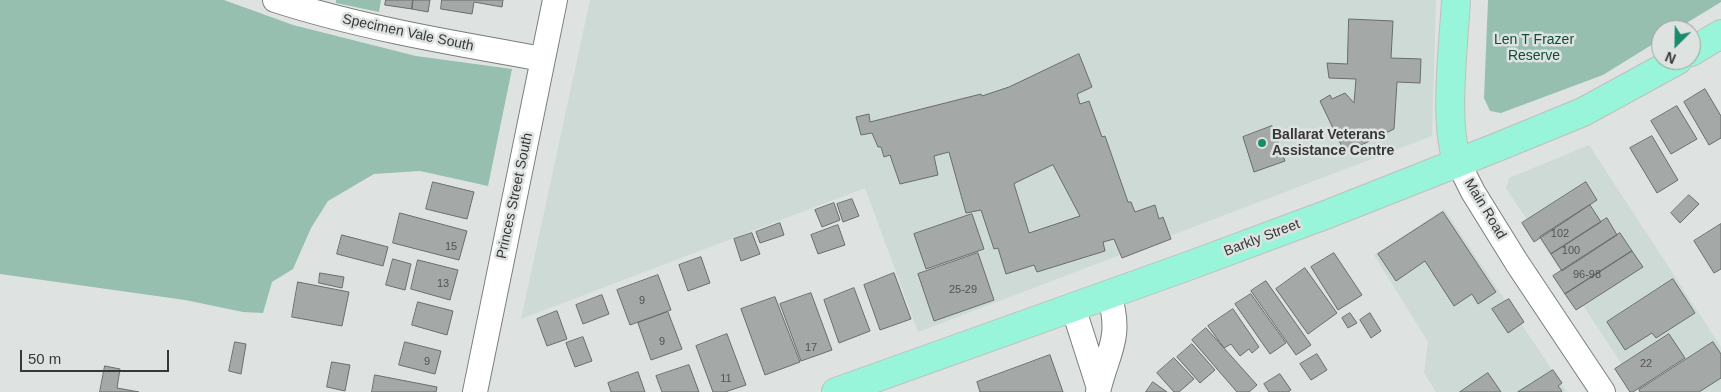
<!DOCTYPE html>
<style>
body{margin:0}
#map{position:relative;width:1721px;height:392px;overflow:hidden;background:#dee3e1;font-family:Arial,sans-serif}
canvas{display:block}
.north{position:absolute;left:1651px;top:20px;width:50px;height:50px;box-sizing:border-box;background:#dee3e1;border:1px solid #9b9f9d;border-radius:50%;rotate:203deg;font-size:14px;font-weight:700;line-height:20px;text-align:center;color:#363837}
.north::after{content:'';display:block;margin:auto;width:18px;height:22px;background:#188c6d;clip-path:polygon(50% 0,100% 100%,50% 72%,0 100%)}
.scale{position:absolute;left:20px;top:350px;width:149px;height:22px;box-sizing:border-box;border:2px solid #363837;border-top:0;padding-left:6px;font-size:15px;line-height:18px;white-space:nowrap;color:#363837;-webkit-text-stroke:4px #dee3e1;paint-order:stroke}
</style>
<div id="map">
<canvas width="1721" height="392"></canvas>
<div class="north">N</div>
<div class="scale">50 m</div>
</div>
<script>
const c = document.querySelector('canvas').getContext('2d');
c.lineJoin = 'round';
function fill(path, color) {
  c.fillStyle = color;
  c.fill(path, 'evenodd');
}
function strokePath(path, color, width, dash) {
  c.strokeStyle = color;
  c.lineWidth = width;
  c.lineCap = dash ? 'butt' : 'round';
  c.setLineDash(dash || []);
  c.stroke(path);
}
function label(font, color, halo, rows, align = 'center') {
  c.font = font + ' Arial,sans-serif';
  c.lineWidth = 5;
  c.setLineDash([]);
  c.textBaseline = 'middle';
  c.strokeStyle = halo;
  c.fillStyle = color;
  for (const [text, x, y, turn = 0] of rows) {
    c.save();
    c.translate(x, y);
    c.rotate((+turn || 0) * Math.PI / 180);
    c.textAlign = isNaN(turn) ? turn : align;
    if (halo) c.strokeText(text, 0, 0);
    c.fillText(text, 0, 0);
    c.restore();
  }
}
const built = new Path2D(`
 M590 0H1436L1432 136 918 332 865 188 521 319Z
 M1589 145 1721 347V392H1640L1506 188 1509 178Z
 M1444 209 1567 392H1436L1424 373 1428 342 1374 255Z`);
const green = new Path2D(`
 M0 0H224L293 25 416 56 512 69 488 186 420 171 374 174 328 201 311 228 293 269 272 282 263 313 243 312 185 300 0 274Z
 M336 0H381L379 12 336 3Z
 M1488 0H1721V2L1675 30H1661V39L1603 75 1501 113 1490 111 1484 98Z`);
const building = new Path2D(`
 M386 0H413L412 9 385 5Z
 M413 0H430L428 12 412 9Z
 M442 0H503L502 7 474 2 472 14 441 9Z
 M1349 19 1393 21 1391 58 1421 59 1420 83 1397 82 1394 129 1345 153 1320 101 1330 95 1332 99 1345 93 1354 103 1356 79 1329 78 1327 63 1347 64Z
 M1079 54 1092 87 1077 94 1080 104 1089 101 1102 137 1105 136 1128 202H1131L1135 212 1155 205 1159 219 1163 217 1171 239 1122 258 1114 239 1103 242 1105 251 1037 272 1034 265 1006 274 998 248 994 249 981 210 966 213 949 152 934 156 938 175 900 184 890 155 884 157 881 147H878L872 133 861 135 856 117 869 114 870 122 981 94 982 96 1009 87ZM1053 165 1080 216 1029 233 1014 184Z
 M1705 89 1721 116V138L1709 145 1684 102Z
 M1677 106 1697 139 1671 154 1651 121Z
 M1272 126 1285 161 1254 172 1243 137Z
 M1652 136 1678 180 1657 193 1630 148Z
 M433 182 474 192 467 219 426 209Z
 M1586 182 1597 200 1534 242 1522 223Z
 M1689 195 1699 204 1680 223 1671 213Z
 M852 199 859 216 843 222 837 204Z
 M834 203 840 220 822 227 815 210Z
 M1590 205 1601 222 1551 254 1540 237Z
 M1443 212 1496 292 1478 304 1472 294 1454 306 1425 261 1396 281 1378 254Z
 M400 213 467 231 459 260 393 243Z
 M972 214 984 249 926 269 914 234Z
 M1607 218 1617 235 1562 271 1551 254Z
 M780 223 784 235 760 243 756 232Z
 M1721 224V269L1714 273 1694 241Z
 M838 225 845 245 818 254 811 235Z
 M752 233 760 254 741 261 734 239Z
 M1620 233 1632 251 1565 294 1553 276Z
 M342 235 388 247 383 266 337 254Z
 M1632 251 1643 267 1576 310 1565 294Z
 M978 253 994 300 934 321 918 274Z
 M1334 253 1362 295 1338 310 1311 267Z
 M701 257 710 283 688 291 679 265Z
 M393 259 411 264 405 290 386 285Z
 M418 260 458 270 450 300 411 289Z
 M1305 268 1337 313 1308 334 1276 289Z
 M320 273 344 277 342 288 319 283Z
 M894 273 911 319 880 330 864 285Z
 M658 275 671 310 630 325 617 290Z
 M1673 279 1695 313 1656 338 1652 333 1625 350 1607 322Z
 M1266 281 1311 345 1296 355 1251 291Z
 M298 282 349 292 342 326 292 317Z
 M854 288 870 331 839 343 824 300Z
 M811 293 832 350 801 361 780 304Z
 M1251 294 1286 343 1270 354 1235 304Z
 M602 295 609 314 583 324 576 305Z
 M775 297 800 362 765 375 741 309Z
 M1509 299 1524 322 1508 333 1492 309Z
 M418 302 453 311 447 335 412 325Z
 M1233 309 1259 347 1252 353 1249 349 1240 356 1231 344 1224 348 1208 326Z
 M557 311 567 339 547 346 537 319Z
 M668 312 682 349 651 360 638 323Z
 M1350 313 1357 323 1348 328 1342 318Z
 M1370 313 1381 331 1371 338 1360 320Z
 M1206 328 1257 385 1249 392H1237L1192 340Z
 M727 334 746 385 725 392H713L696 346Z
 M1669 334 1685 358 1633 392H1630L1615 369Z
 M583 337 592 361 575 367 566 343Z
 M235 342 246 344 241 374 229 371Z
 M405 342 441 351 435 374 399 365Z
 M1713 342 1721 354V378L1699 392H1640L1639 390Z
 M1192 344 1215 370 1200 383 1177 357Z
 M1317 354 1327 370 1311 380 1300 364Z
 M1050 355 1063 392H980L977 382Z
 M1174 358 1194 379 1179 392H1174L1157 373Z
 M332 362 350 365 345 391 327 387Z
 M689 365 699 392H662L656 376Z
 M105 366 120 369 117 388 139 392H100Z
 M1553 370 1562 383 1558 386 1562 391 1561 392H1518Z
 M638 372 645 392H611L608 383Z
 M1488 373 1501 392H1460Z
 M1280 374 1291 390 1288 392H1269L1264 384Z
 M375 375 437 387 436 392H372Z
 M1153 382 1167 392H1146Z`);
const minor = new Path2D(`
 M275 0C362 28 453 43 543 59
 M1458 162 1473 192 1517 263 1603 392
 M1073 307 1099 388
 M475 392 555 0
 M1098 392C1107 352 1123 339 1109 294`);
const major = new Path2D(`
 M1456 0C1454 41 1443 127 1458 162
 M1691 52 1721 34
 M836 392 1191 265 1328 214 1495 148 1583 112 1678 60`);
const markers = [
 [1262,143,5,"#188c6d"]
];
const numberNames = [
 ["102",1560,234],
 ["15",451,247],
 ["100",1571,251],
 ["96-98",1587,275],
 ["13",443,284],
 ["25-29",963,290],
 ["9",642,301],
 ["9",662,342],
 ["17",811,348],
 ["9",427,362],
 ["22",1646,364],
 ["11",726,379]
];
const streetNames = [
 ["Specimen Vale South",408,33,12],
 ["Princes Street South",515,196,-78],
 ["Main Road",1485,209,59],
 ["Barkly Street",1262,238,-21]
];
const parkNames = [
 ["Len T Frazer",1534,40],
 ["Reserve",1534,56]
];
const poiNames = [
 ["Ballarat Veterans",1272,135],
 ["Assistance Centre",1272,151]
];
fill(built, '#cddad5');
fill(green, '#97bfb0');
fill(building, '#a4a9a7');
strokePath(building, '#696d6c', 1);
strokePath(minor, '#797e7c', 26);
strokePath(major, '#bfbfbf', 30);
strokePath(minor, '#fff', 24);
strokePath(major, '#98f5d9', 28);
for (const [x, y, r, color] of markers) {
  const dot = new Path2D();
  dot.arc(x, y, r, 0, 2 * Math.PI);
  c.fillStyle = color;
  c.fill(dot);
  strokePath(dot, '#dee3e1', 2);
}
label('11px', '#525453', null, numberNames);
label('14px', '#363837', '#dee3e1', streetNames);
label('14px', '#0f4e3c', '#dee3e1', parkNames);
label('bold 14px', '#363837', '#dee3e1', poiNames, 'left');
</script>
